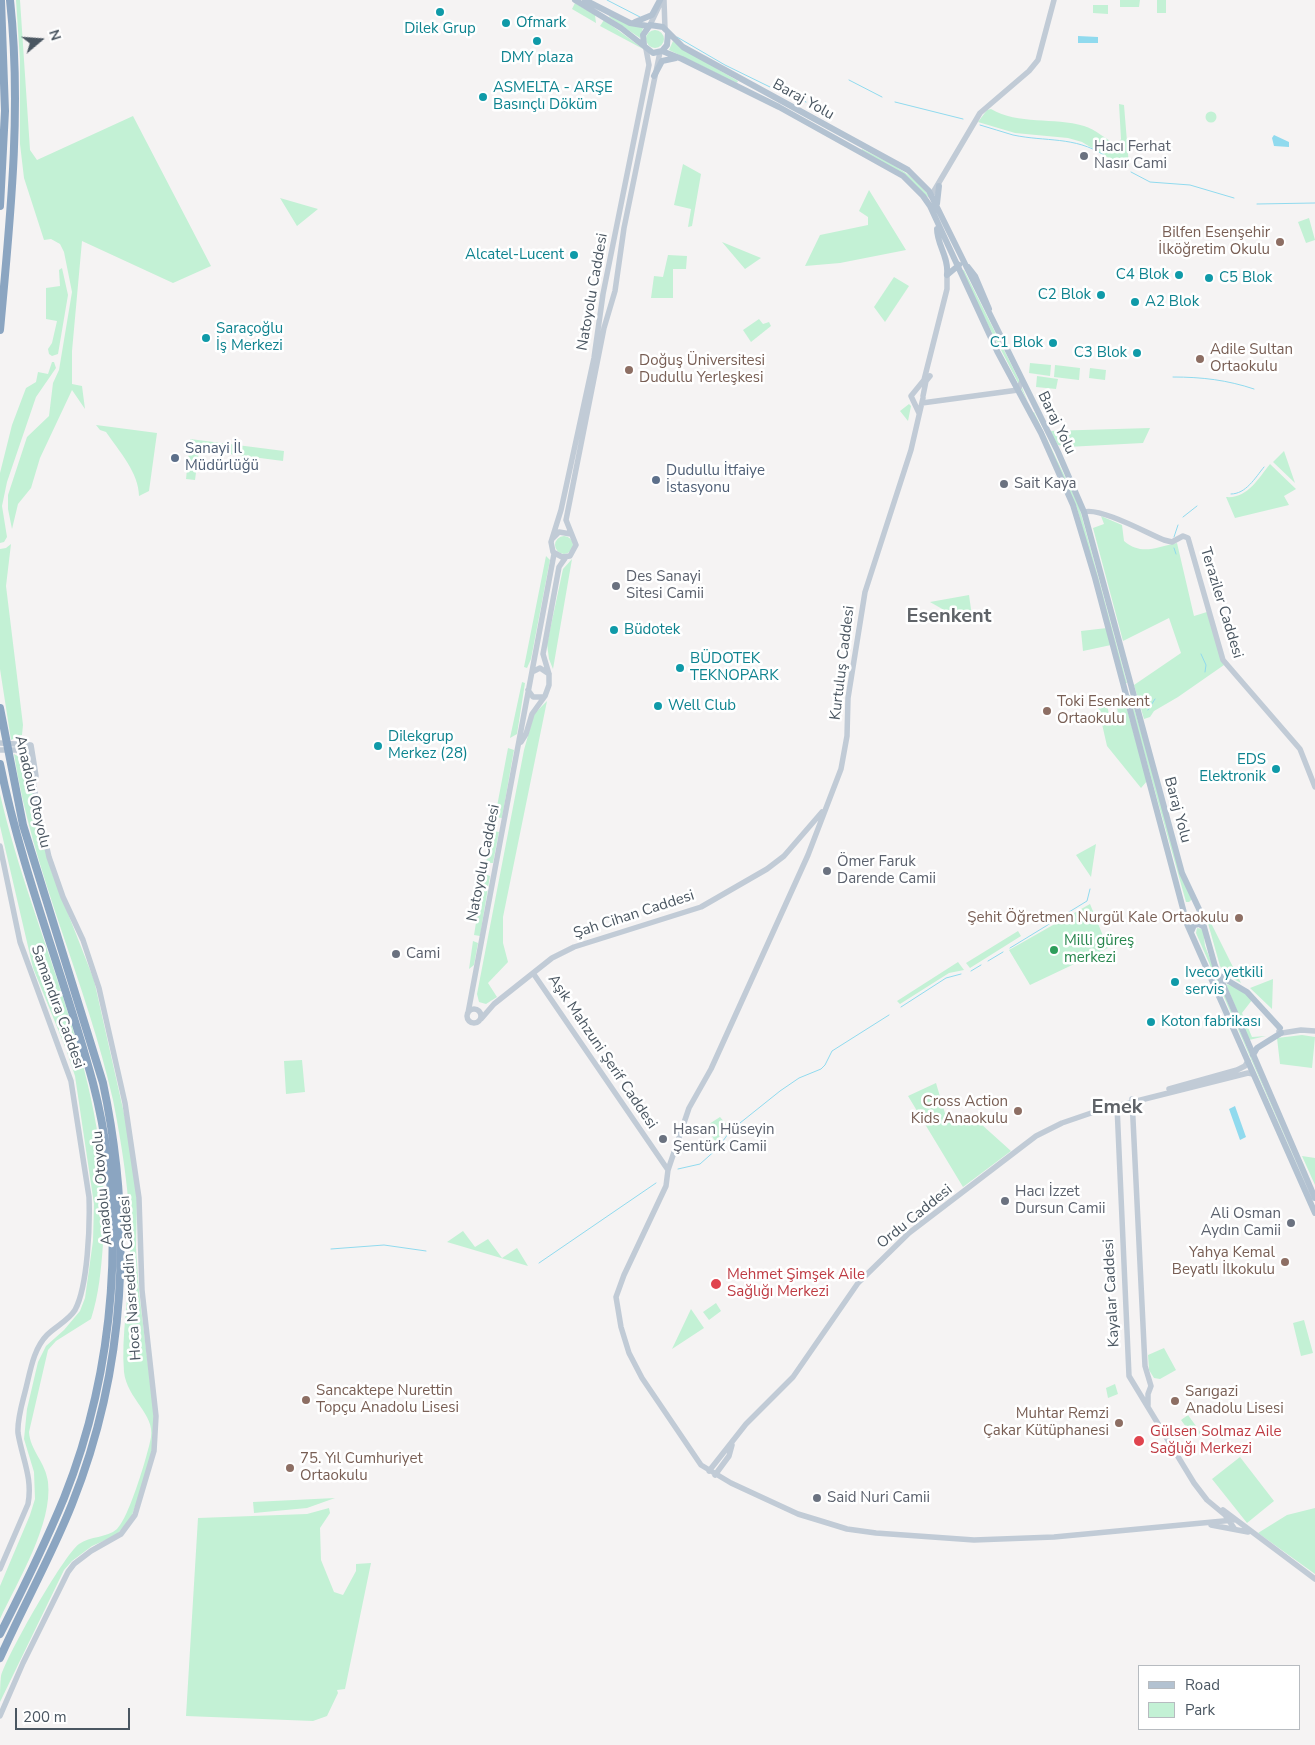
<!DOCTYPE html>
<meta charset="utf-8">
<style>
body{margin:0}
#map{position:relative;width:1315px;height:1745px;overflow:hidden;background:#f5f3f3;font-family:"Nunito Sans",sans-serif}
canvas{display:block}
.legend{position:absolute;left:1138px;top:1665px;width:162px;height:65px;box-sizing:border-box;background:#fff;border:1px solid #b7bbc0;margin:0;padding:6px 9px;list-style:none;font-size:15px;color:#4a5661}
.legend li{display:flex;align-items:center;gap:10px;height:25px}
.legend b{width:25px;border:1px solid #b7bbc0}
.north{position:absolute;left:15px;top:15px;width:50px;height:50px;-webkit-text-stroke:4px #fff;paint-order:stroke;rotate:72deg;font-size:14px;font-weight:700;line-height:20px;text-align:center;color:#4a5661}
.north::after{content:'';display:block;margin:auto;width:18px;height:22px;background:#4a5661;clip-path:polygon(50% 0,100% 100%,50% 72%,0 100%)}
.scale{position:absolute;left:15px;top:1708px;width:115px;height:22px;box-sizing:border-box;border:2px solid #4a5661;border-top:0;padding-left:6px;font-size:15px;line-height:18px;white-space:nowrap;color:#4a5661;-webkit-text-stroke:4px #fff;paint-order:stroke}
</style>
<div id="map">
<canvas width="1315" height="1745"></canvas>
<ul class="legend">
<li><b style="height:6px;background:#b3c2d1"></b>Road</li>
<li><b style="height:14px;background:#c3f1d5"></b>Park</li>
</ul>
<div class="north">N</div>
<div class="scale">200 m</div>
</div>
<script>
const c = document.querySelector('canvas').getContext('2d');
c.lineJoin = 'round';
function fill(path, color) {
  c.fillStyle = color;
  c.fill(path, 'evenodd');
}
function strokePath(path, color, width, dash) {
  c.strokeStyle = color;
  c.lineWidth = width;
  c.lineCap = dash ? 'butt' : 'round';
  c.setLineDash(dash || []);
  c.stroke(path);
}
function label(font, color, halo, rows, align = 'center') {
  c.font = font + ' "Nunito Sans",sans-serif';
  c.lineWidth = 5;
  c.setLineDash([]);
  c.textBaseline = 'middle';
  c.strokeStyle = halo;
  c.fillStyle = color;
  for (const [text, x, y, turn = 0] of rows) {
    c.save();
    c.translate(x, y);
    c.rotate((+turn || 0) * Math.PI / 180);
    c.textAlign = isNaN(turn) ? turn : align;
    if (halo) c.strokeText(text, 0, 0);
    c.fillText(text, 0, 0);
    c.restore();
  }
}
const green = new Path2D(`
 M16 0H20L30 150 37 160 133 116 211 266 173 283 82 241 72 351V384L82 386 85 409 72 390 40 458 31 488 18 504 12 529 8 509V495L27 437 49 416 53 383 59 370 72 292 64 252 60 244 51 239 44 240 24 178 20 144V60Z
 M1120 0H1140L1139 7H1120Z
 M1157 0H1166V13H1157Z
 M575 3 595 15 596 23 572 9Z
 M1093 5H1108V14L1093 13Z
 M610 16 643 28 640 38 609 17Z
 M604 20 645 50 600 26Z
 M646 39a9 9 0 1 1 18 0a9 9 0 1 1-18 0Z
 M673 41 683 49 738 81 737 83 669 50Z
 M1119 104 1124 105 1129 166 1125 168 1082 142 1068 138 1015 133 978 122 987 110 991 109C1018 125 1054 117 1084 126 1095 129 1107 140 1118 146L1121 139Z
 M1205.5 117a5.5 5.5 0 1 1 11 0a5.5 5.5 0 1 1-11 0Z
 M862 149C890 163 910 171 929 196L927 197 904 174 861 151Z
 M683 164 701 174 692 226 688 227 691 209 674 205Z
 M869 190 906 250 840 263 805 266 820 235 868 225V217L859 211Z
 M280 198 318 209 297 226Z
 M1309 218 1315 240 1306 243 1298 222Z
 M722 242 761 258 745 269Z
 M668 255 687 256 686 269H673V298H651L654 276 663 277Z
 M62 268 68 295 58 354 52 356 49 354 48 349 52 343 57 321 46 319V288L60 286 59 270Z
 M964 270 1018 378 1028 402 960 271Z
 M894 277 909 286 885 322 874 307Z
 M759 319 763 324 769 322 771 326 751 342 743 330Z
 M52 362H54L56 368 36 397 7 482 2 506 7 537 4 542 0 543V473L12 425 26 388 36 382 38 372 48 374Z
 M1030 363 1051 365 1050 376 1029 373Z
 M1055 365 1080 368 1079 380 1054 377Z
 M1090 368 1106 370 1105 380 1089 378Z
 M1037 376 1058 379 1056 389 1036 387Z
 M909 404 911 406 908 421 900 411Z
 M1034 412 1079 506 1127 683H1125L1077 508 1032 413Z
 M96 425 157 433 149 491 139 496C139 473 119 451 106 432L100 430Z
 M1150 428 1143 443 1067 447 1058 445 1049 431Z
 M190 439 284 451 283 461 199 450 195 480 186 479Z
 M1284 451 1295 483 1273 462Z
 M1270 464 1296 489 1284 496 1289 505 1235 518 1226 497C1247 499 1258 479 1270 464Z
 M1101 516 1122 525 1124 541C1142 556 1156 547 1177 543L1194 616 1207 612 1224 665 1178 697 1154 711 1150 717 1144 719 1134 685 1181 653 1169 618 1123 641 1093 528 1104 524Z
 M555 545a9 9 0 1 1 18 0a9 9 0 1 1-18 0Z
 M11 544 6 586 23 725 22 735 11 740 0 669V549L6 548Z
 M546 556 550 560 531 659 527 668 524 667Z
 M572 559 553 669 549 659 547 644 563 569Z
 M969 595 972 616 958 618 930 602Z
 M1107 628 1111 645 1083 651 1081 631Z
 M522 682 525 683 517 734 510 738Z
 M1123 695 1147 781 1141 788 1107 746 1097 702 1106 698 1109 715 1118 713 1115 697Z
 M1128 695H1130L1192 899 1189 902H1186Z
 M547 701 503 917V943L508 962 488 983 497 997 486 1004 479 1002 477 994 524 750 534 714Z
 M508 748 514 750 502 818 495 817Z
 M14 754 27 761 51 870 94 980 128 1131 137 1199 136 1248 139 1291 154 1414 152 1450 141 1491 130 1520 115 1536 92 1546 72 1561 64 1570 0 1702C0 1694 0 1684 1 1676 7 1655 63 1556 79 1544 90 1536 107 1538 117 1529 129 1518 148 1454 151 1437 155 1414 127 1399 124 1372 121 1335 129 1296 130 1259 132 1207 123 1151 113 1100 87 983 32 872 14 754Z
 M0 794C34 942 115 1086 103 1244 101 1270 99 1294 91 1319L56 1341 48 1350 29 1432C30 1450 46 1463 48 1482 53 1524 17 1582 0 1619V1586L30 1515 35 1499 34 1472 24 1439 27 1409 38 1362 46 1346 64 1330 80 1311 85 1298 93 1241 94 1204 75 1076 66 1049 33 968 0 826Z
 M492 831 499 832 493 863H486Z
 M1096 844 1091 877 1076 855Z
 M484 874 490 876 480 936 474 935Z
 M1090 904 1108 948 1030 985 1009 950Z
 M1204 909 1241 983 1226 975 1220 966Z
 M1197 928 1203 929 1205 946 1225 996 1315 1206 1196 933Z
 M1018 931 1021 936 970 968 966 963Z
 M473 941 478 943 474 965 469 969Z
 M958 962 964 970 949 973 900 1004 897 1001Z
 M1273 979 1272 1009 1250 988Z
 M1226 984 1241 989 1252 1000 1242 1013 1252 1037 1266 1036 1249 1040Z
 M1302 1035 1315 1037 1312 1068 1280 1064 1277 1038Z
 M302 1060 305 1092 286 1094 284 1061Z
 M936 1083 947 1120 971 1115 1011 1151 963 1187 908 1096Z
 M720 1117 726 1124 716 1143 706 1126Z
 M1302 1156 1315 1158V1185Z
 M463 1231 475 1247 488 1239 502 1258 517 1248 528 1266 447 1242Z
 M716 1303 721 1311 709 1320 703 1312Z
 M691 1309 704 1328 672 1349Z
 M1304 1320 1313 1353 1301 1356 1293 1323Z
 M1164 1348 1176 1370 1160 1379 1154 1378 1149 1370 1148 1355Z
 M1115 1384 1118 1394 1108 1398 1106 1388Z
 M1188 1415 1201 1433 1194 1438 1181 1420Z
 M1240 1457 1274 1501 1247 1523 1212 1479Z
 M335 1498 307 1508 254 1513 253 1502Z
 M329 1508 330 1513 320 1528 321 1560 334 1592 343 1595 356 1571V1564L371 1563 345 1689 337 1690 338 1693 327 1716 313 1721 186 1716 198 1518 307 1514Z
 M1315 1508V1574L1258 1533 1287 1515Z`);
const water = new Path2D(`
 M1078 36 1098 37V43H1078Z
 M1274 135 1289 142V147L1274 146 1272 138Z
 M1235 1106 1246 1137 1240 1140 1229 1109Z`);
const stream = new Path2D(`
 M607 0 640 17
 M677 37 725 65 770 87
 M849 80 882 97
 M783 92 806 102
 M895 102 963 119
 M980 125C991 128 1002 132 1013 135 1046 142 1074 136 1104 155
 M1131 172 1150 182 1190 185 1234 198
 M1257 204 1315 203
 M1173 377C1202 377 1227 380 1254 389
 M1231 494C1246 494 1255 478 1264 467
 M1183 517 1197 506
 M1174 537 1178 525
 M1174 548 1176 554
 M1201 654 1206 665 1205 672
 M1148 710 1155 699
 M1010 948 1087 901 1090 889
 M988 961 1003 952
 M971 971 981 965
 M901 1007 946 978 961 974
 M678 1169 700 1164 718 1148 730 1131 780 1091 799 1078 821 1069 825 1065 832 1051 889 1015
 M331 1249 384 1245 426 1251
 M539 1263 656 1183`);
const secondary = new Path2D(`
 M664 0 665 29
 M650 25 660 4
 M646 49 649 65 603 294 594 358 561 510 551 542 553 552 562 557 570 556 576 545 566 520 604 328 615 291 624 228 660 52
 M931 196 980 113 1029 71 1038 60 1054 0
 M923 396 926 381 930 376
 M923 398 911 450 865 592 848 698 847 736 841 769 808 855 711 1069 689 1108 668 1170 666 1186 624 1275 616 1297 621 1327 629 1353 642 1378 701 1465 731 1483 798 1514 821 1521 847 1529 876 1533 974 1540 1054 1537 1234 1520
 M922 403 1018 390 1022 381
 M919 413 911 396 924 380 947 289V275
 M1084 512C1100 507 1147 533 1164 540L1172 542 1183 536 1188 538 1223 660 1300 749 1315 787
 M553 538 559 532 571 534
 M532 672 540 668 549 674
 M528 690 533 697H544
 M521 742 526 734 532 714 545 696 549 685V674L543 654 559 567 566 557
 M0 743 31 745 36 776
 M0 750H17L29 760
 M0 846 20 942 71 1081 89 1197C90 1224 88 1286 75 1310 68 1321 56 1326 47 1335 33 1349 30 1373 25 1392 22 1404 17 1420 18 1433 22 1458 33 1478 28 1504L0 1569
 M533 973 668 1170
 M467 1016a7 7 0 1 1 14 0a7 7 0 1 1-14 0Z
 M468 1013 554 554
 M481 1019 494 1004 552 958 574 947 701 907 767 869 784 856 822 812
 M1279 1031 1282 1033 1301 1030 1315 1031
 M1169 1089 1237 1070 1245 1066 1248 1061
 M1132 1099 1145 1366 1151 1386 1148 1394V1405
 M1117 1106 1129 1376 1194 1483 1207 1500 1225 1515 1234 1528
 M709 1471 746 1424 793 1377 858 1283 909 1233 1036 1136 1062 1123 1097 1111 1248 1073 1253 1074
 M715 1475 729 1456 732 1445
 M1223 1510 1315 1579
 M1211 1525 1248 1532
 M0 1716 23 1663 68 1572 74 1564 91 1551 121 1534 135 1515 154 1451 156 1416 142 1290 139 1198 125 1103 99 988 83 940 63 897 49 857 36 799 28 745`);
const primary = new Path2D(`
 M575 0 621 28 653 53 662 51 667 45 668 33
 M585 0 630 23 648 26
 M635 22 652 15 660 0
 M644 45 643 35 650 25 663 27 683 47 908 170 929 191 1058 452 1084 512 1182 873 1199 909 1215 966 1315 1198
 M662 51 682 59 779 107 903 176 923 196 930 206 997 351 1041 433 1073 505 1095 578 1187 924 1315 1213
 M654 76 662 61 676 58
 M937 204 939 186
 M937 229C937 245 949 257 947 274
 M968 267 975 276 989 309
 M947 275 959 265
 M1191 932 1194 925 1199 924 1204 927
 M1220 976 1247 992 1280 1028
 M1253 1055 1257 1048 1281 1033`);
const motorway = new Path2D(`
 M0 206 5 111 1 0
 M0 330C10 221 22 109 10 0
 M0 708 23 825 103 1083C133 1224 126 1369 72 1504 51 1557 23 1606 0 1658
 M0 764C22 873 64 975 93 1083 128 1217 115 1370 64 1498 45 1544 23 1589 0 1634`);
const markers = [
 [440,12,5,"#0f9aa8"],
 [506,23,5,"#0f9aa8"],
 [537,41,5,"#0f9aa8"],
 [483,97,5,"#0f9aa8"],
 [1084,156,5,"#6b7280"],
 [1280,242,5,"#8d6e63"],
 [574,255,5,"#0f9aa8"],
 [1179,275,5,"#0f9aa8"],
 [1209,278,5,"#0f9aa8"],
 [1101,295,5,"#0f9aa8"],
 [1135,302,5,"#0f9aa8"],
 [206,338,5,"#0f9aa8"],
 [1053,343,5,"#0f9aa8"],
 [1137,353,5,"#0f9aa8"],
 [1200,359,5,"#8d6e63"],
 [629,370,5,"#8d6e63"],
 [175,458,5,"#5c6f8a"],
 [656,480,5,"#5c6f8a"],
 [1004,484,5,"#6b7280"],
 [616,586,5,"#6b7280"],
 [614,630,5,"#0f9aa8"],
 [680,668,5,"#0f9aa8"],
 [658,706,5,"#0f9aa8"],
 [1047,711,5,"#8d6e63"],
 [378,746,5,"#0f9aa8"],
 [1276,769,5,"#0f9aa8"],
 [827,871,5,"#6b7280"],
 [1239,918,5,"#8d6e63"],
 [1054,950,5,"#2e9e5b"],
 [396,954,5,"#6b7280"],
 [1175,982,5,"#0f9aa8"],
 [1151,1022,5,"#0f9aa8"],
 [1018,1111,5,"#8d6e63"],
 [663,1139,5,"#6b7280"],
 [1005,1201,5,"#6b7280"],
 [1291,1223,5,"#6b7280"],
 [1285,1262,5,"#8d6e63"],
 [716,1284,6,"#e0444e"],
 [306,1400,5,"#8d6e63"],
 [1175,1401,5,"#8d6e63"],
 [1119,1423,5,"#8d6e63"],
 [1139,1441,6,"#e0444e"],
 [290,1468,5,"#8d6e63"],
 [817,1498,5,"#6b7280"]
];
const cultureNames = [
 ["Ofmark",516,23],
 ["Dilek Grup",440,29,"center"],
 ["DMY plaza",537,58,"center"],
 ["ASMELTA - ARŞE",493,88],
 ["Basınçlı Döküm",493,105],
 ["Alcatel-Lucent",564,255,"right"],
 ["C4 Blok",1169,275,"right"],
 ["C5 Blok",1219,278],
 ["C2 Blok",1091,295,"right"],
 ["A2 Blok",1145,302],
 ["Saraçoğlu",216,329],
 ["İş Merkezi",216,346],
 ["C1 Blok",1043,343,"right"],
 ["C3 Blok",1127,353,"right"],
 ["Büdotek",624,630],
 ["BÜDOTEK",690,659],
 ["TEKNOPARK",690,676],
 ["Well Club",668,706],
 ["Dilekgrup",388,737],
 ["Merkez (28)",388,754],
 ["EDS",1266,760,"right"],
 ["Elektronik",1266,777,"right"],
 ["Iveco yetkili",1185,973],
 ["servis",1185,990],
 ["Koton fabrikası",1161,1022]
];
const streetNames = [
 ["Baraj Yolu",803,100,29],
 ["Natoyolu Caddesi",593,292,-80],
 ["Baraj Yolu",1056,423,64],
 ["Teraziler Caddesi",1221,603,73],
 ["Kurtuluş Caddesi",843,663,-83],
 ["Anadolu Otoyolu",32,792,77],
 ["Baraj Yolu",1177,810,75],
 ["Natoyolu Caddesi",484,863,-79],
 ["Şah Cihan Caddesi",634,915,-18],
 ["Samandıra Caddesi",57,1007,70],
 ["Aşık Mahzuni Şerif Caddesi",602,1052,56],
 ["Anadolu Otoyolu",103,1188,-95],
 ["Ordu Caddesi",915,1217,-39],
 ["Hoca Nasreddin Caddesi",131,1278,-94],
 ["Kayalar Caddesi",1112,1293,-93]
];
const worshipNames = [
 ["Hacı Ferhat",1094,147],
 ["Nasır Cami",1094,164],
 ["Sait Kaya",1014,484],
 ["Des Sanayi",626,577],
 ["Sitesi Camii",626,594],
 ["Ömer Faruk",837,862],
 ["Darende Camii",837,879],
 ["Cami",406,954],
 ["Hasan Hüseyin",673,1130],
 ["Şentürk Camii",673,1147],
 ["Hacı İzzet",1015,1192],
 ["Dursun Camii",1015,1209],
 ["Ali Osman",1281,1214,"right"],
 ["Aydın Camii",1281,1231,"right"],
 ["Said Nuri Camii",827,1498]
];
const educationNames = [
 ["Bilfen Esenşehir",1270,233,"right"],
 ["İlköğretim Okulu",1270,250,"right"],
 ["Adile Sultan",1210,350],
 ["Ortaokulu",1210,367],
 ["Doğuş Üniversitesi",639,361],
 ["Dudullu Yerleşkesi",639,378],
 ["Toki Esenkent",1057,702],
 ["Ortaokulu",1057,719],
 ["Şehit Öğretmen Nurgül Kale Ortaokulu",1229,918,"right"],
 ["Cross Action",1008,1102,"right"],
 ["Kids Anaokulu",1008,1119,"right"],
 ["Yahya Kemal",1275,1253,"right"],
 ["Beyatlı İlkokulu",1275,1270,"right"],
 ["Sancaktepe Nurettin",316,1391],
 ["Topçu Anadolu Lisesi",316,1408],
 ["Sarıgazi",1185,1392],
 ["Anadolu Lisesi",1185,1409],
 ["Muhtar Remzi",1109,1414,"right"],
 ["Çakar Kütüphanesi",1109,1431,"right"],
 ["75. Yıl Cumhuriyet",300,1459],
 ["Ortaokulu",300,1476]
];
const serviceNames = [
 ["Sanayi İl",185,449],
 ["Müdürlüğü",185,466],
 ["Dudullu İtfaiye",666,471],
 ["İstasyonu",666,488]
];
const leisureNames = [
 ["Milli güreş",1064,941],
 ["merkezi",1064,958]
];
const healthNames = [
 ["Mehmet Şimşek Aile",727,1275],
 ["Sağlığı Merkezi",727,1292],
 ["Gülsen Solmaz Aile",1150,1432],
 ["Sağlığı Merkezi",1150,1449]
];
const districtNames = [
 ["Esenkent",949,617],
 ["Emek",1117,1108]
];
fill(green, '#c3f1d5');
fill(water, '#90daee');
strokePath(stream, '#90daee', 1);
strokePath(secondary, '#c1cbd6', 5.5);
strokePath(primary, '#b3c2d1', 6);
strokePath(motorway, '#8ba5c1', 8);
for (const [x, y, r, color] of markers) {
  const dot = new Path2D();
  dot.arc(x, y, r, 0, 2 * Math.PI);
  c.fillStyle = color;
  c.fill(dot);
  strokePath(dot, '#fff', 2);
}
label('15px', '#0d838f', '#fff', cultureNames, 'left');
label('15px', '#4a5661', '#fff', streetNames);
label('15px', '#5b616d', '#fff', worshipNames, 'left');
label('15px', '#785e54', '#fff', educationNames, 'left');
label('15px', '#4e5e75', '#fff', serviceNames, 'left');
label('15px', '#27864d', '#fff', leisureNames, 'left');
label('15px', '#be3a42', '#fff', healthNames, 'left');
label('bold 20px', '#5f6368', '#fff', districtNames);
</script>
